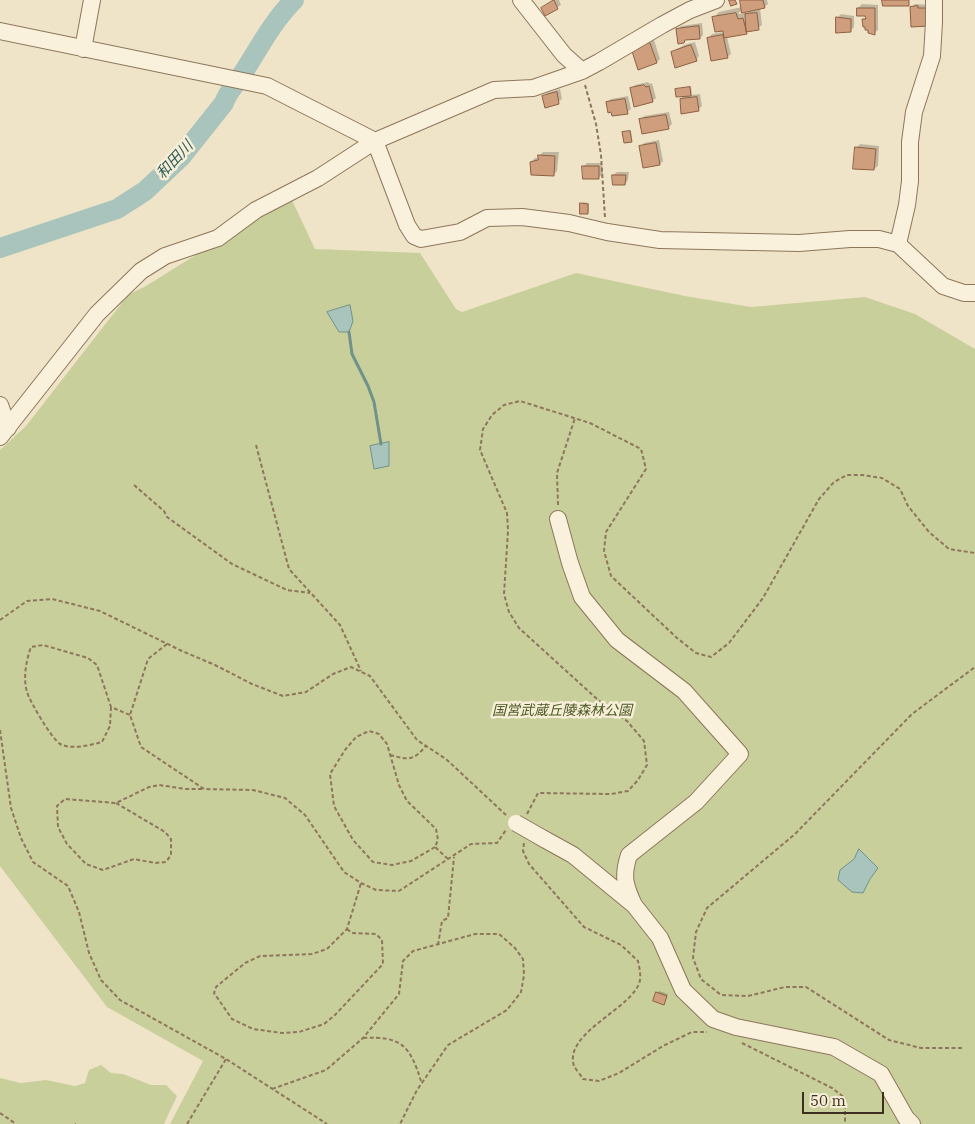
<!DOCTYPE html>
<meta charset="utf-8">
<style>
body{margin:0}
#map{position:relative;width:975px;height:1124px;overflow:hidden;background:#f0e4c8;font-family:"IBM Plex Serif",serif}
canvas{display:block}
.scale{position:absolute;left:802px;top:1092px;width:82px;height:22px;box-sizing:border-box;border:2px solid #3d2e20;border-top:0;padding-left:6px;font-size:15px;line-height:18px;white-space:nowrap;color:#3d2e20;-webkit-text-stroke:4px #f7eed8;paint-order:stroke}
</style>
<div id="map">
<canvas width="975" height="1124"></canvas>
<div class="scale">50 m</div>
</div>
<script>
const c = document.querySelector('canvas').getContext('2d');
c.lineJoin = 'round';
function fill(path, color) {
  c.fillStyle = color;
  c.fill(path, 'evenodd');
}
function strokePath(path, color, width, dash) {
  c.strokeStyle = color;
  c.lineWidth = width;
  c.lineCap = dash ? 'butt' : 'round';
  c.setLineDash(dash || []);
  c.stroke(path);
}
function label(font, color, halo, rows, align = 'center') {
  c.font = font + ' "IBM Plex Serif","Noto Sans JP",serif';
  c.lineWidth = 5;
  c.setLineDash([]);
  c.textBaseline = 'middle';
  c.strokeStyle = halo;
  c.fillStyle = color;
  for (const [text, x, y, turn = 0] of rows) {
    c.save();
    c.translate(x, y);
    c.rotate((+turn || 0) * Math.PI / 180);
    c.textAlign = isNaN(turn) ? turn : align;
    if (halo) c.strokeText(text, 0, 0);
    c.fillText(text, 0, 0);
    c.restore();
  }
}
const green = new Path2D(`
 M290 196 315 249 420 253 456 309 462 312 576 273 685 296 751 307 865 297 915 314 975 349V1124H170L203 1061 107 1007 0 866V450L26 426 128 295 146 286Z
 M101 1065 111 1073 123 1074 151 1085H166L177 1096 164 1124H0V1078L21 1083 46 1080 75 1086 85 1083 89 1070Z`);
const water = new Path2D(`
 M350 305 353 321 349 332H339L327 312Z
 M389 442V466L374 469 370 446Z
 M859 849 878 868 870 879 863 893 852 892 838 880 840 870 854 859Z`);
const shadow = new Path2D(`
 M554 0H559L561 5 546 14 542 8Z
 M741 0H767L768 4 764 7 760 8 762 25 758 28 749 30 746 33 727 37 731 54 727 57 708 38 712 34 724 32 713 18 719 12 742 7ZM750 10 747 13 739 14V12Z
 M862 4 878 5V30L874 33 864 19 868 15 858 8Z
 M915 4 931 5 932 21 911 7Z
 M841 14 854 16V27L850 31 837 18Z
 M702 23 703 35 700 38 686 39 683 42 677 30 681 26Z
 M654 40 660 59 657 62 639 69 636 44Z
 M695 42 699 56 696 60 672 52 684 45Z
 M648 82 650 84 652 83 656 98 652 101 631 89 635 85Z
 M691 86 692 95 700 94 702 106 698 110 681 99 685 95 677 89Z
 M560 89 562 99 558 102 543 97 547 93Z
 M628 96 631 109 627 112 607 102 611 99Z
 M669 112 672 124 668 128 641 120 644 116Z
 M631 130 632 139 631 141 624 132Z
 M659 140 663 161 660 164 641 147 644 143Z
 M860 144 879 146 878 166 874 169 856 148Z
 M543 152H559L557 171 554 174 531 162 535 158H540V155Z
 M587 163H602L603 174 599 177 584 166Z
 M617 172H629L628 180 625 184 613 175Z
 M583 202 589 203V211L588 213H581Z
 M659 991 668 994 664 1003 658 993Z`);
const stream = new Path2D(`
 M349 332 352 354 368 386 374 402 381 444`);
const river = new Path2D(`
 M0 248 117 209 145 191 181 157 224 103C228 91 237 83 243 73 259 48 273 21 294 0`);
const building = new Path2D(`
 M554 0 558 9 545 16 541 8Z
 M729 0H735L737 4 731 6Z
 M740 0H763L765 8 742 13Z
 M882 0H909V6H883Z
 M918 6V8H928L929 26 911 27 910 7Z
 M857 8H875V35L868 33V30H865V27H863L862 19H866L865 16H857Z
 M736 13 738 19 743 18 747 34 724 38 723 31 715 32 712 17Z
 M757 13 759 30 746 32 745 14Z
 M836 17 851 19V32L836 33Z
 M699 26 700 39 685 40 684 43 678 44 676 29Z
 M723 35 728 58 711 61 707 38Z
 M650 43 657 63 638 70 631 48Z
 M691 45 697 61 675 68 671 52Z
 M644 85 646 87 649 86 653 102 634 107 630 88Z
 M690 87 691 96 676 97 675 89Z
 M557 92 559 104 545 108 542 96Z
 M697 97 699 111 681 114 680 99Z
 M625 99 628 114 612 116 611 112 608 113 606 102Z
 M666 115 669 129 642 134 639 119Z
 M630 131 632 142 624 143 622 132Z
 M656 143 660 165 643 168 639 146Z
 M855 147 876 149 874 170 853 169Z
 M538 155 555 156 554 176 531 175 530 162 538 160Z
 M582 166H599V179H583Z
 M612 175H626L625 185H613Z
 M580 203 588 204V214H580Z
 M656 992 667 996 664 1005 653 1001Z`);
const path = new Path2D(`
 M585 85 596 124 601 155 605 218
 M256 445 289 569 340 625 361 671
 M134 485 164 511 167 517 232 564 287 590 310 593
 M558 505 557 473 575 418
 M0 620 27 601 52 599 100 611 182 651 215 665 252 684 283 696 306 692 333 674 351 667 370 676 417 740 446 759 506 815
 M167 644 148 659 130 715 141 747 204 789 253 790 285 798 305 815 344 872 361 883 376 890 399 891 471 844 497 843 506 830
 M111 707 110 726 102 742C90 745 72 750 60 744 52 739 30 702 27 692 23 678 26 661 31 647L43 645 88 658 97 665 111 707 130 715
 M0 730 11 808 21 838 33 862 68 886 79 912 89 953 101 980 120 1000 226 1059 327 1124
 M390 755C409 760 413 761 426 746
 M116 803 165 832 171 839V855L166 862 155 863 134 859 103 870 86 864 67 844 58 827 57 806 65 799 116 803 149 787 159 785 186 789H204
 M527 814 538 793 611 794 628 791 638 780 647 765 644 741 627 721 597 699 519 628 509 612 504 594 508 531 507 513 480 450 483 429 492 415 504 405 520 401 590 423 641 449 646 469 606 532 604 551 611 576 677 638 696 653 711 657 729 643 763 598 819 499 834 482 847 475H862L882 478 900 489 908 506 929 532 949 549 975 553
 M524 843 523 851 529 864 584 927 621 945 638 961C639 966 641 974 640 980 635 1008 563 1032 574 1066 576 1070 581 1075 583 1079L599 1081 619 1073 663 1046 692 1032H707
 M435 847 411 861 392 865 373 862 353 840 334 806 330 774 345 750 356 737 369 731 379 734 387 744 399 785 407 801 436 829 438 840 435 847 448 859
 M347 929 352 933 376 934 382 940 383 964 334 1016 324 1024 299 1032 282 1033 253 1029 232 1019 214 993 216 987 245 963 260 956 312 954 327 949 347 929 361 883
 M438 945 442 921 448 918 454 857
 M363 1038C402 1036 410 1046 421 1081
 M742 1043 832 1088 845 1098V1124
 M962 1048H921L889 1040 806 987H785L748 996 721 995 701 979 693 958 696 932 707 908 795 834 912 714 975 667
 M272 1089 326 1070 363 1038 399 994 403 961 413 951 475 934H499L515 948 523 959 524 975 521 992 507 1010 448 1045 417 1090 400 1124
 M0 1113 16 1124
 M75 1124H76
 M187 1124 226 1059`);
const minor = new Path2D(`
 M521 0 564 55 582 71
 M0 31 267 86 375 141 407 225 414 236 421 239 460 232 487 218 522 217 569 223 607 232 660 240 799 243 850 239H879L898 244 943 286 964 293H975
 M83 49 92 0
 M898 244 907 205 910 181V142L914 112 932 56 934 22V0
 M0 405 8 428
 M0 437 97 314 141 271 165 256 218 238 256 210 318 178 375 141 494 90 533 88 582 71 599 62 662 25 690 10 716 0
 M558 519 570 563 582 597 617 640 684 691 740 754 696 802 629 855C622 876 625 886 634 905
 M544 839 573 855 634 905 660 938 683 990 713 1019 736 1027 834 1047 881 1074 906 1118 912 1124`);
const minorBridge = new Path2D(`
 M516 823 544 839`);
const parkNames = [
 ["国営武蔵丘陵森林公園",562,711]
];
const waterNames = [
 ["和田川",175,160,-47]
];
fill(green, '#c9cf9b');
fill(water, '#a9c4bc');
strokePath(water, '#6f938a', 1);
fill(shadow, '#0003');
strokePath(stream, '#6f938a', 3);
strokePath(river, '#a9c4bc', 20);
fill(building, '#cf9f7d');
strokePath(building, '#8d5f41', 1);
strokePath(minor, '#8d765c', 18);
strokePath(path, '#8d765c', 2, [4, 2.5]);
strokePath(minor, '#faf1dc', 16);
strokePath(minorBridge, '#8d765c', 18, []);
strokePath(minorBridge, '#faf1dc', 16);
label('italic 14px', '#4d5a26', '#f7eed8', parkNames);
label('italic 15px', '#2f5d5a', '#f7eed8', waterNames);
</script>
